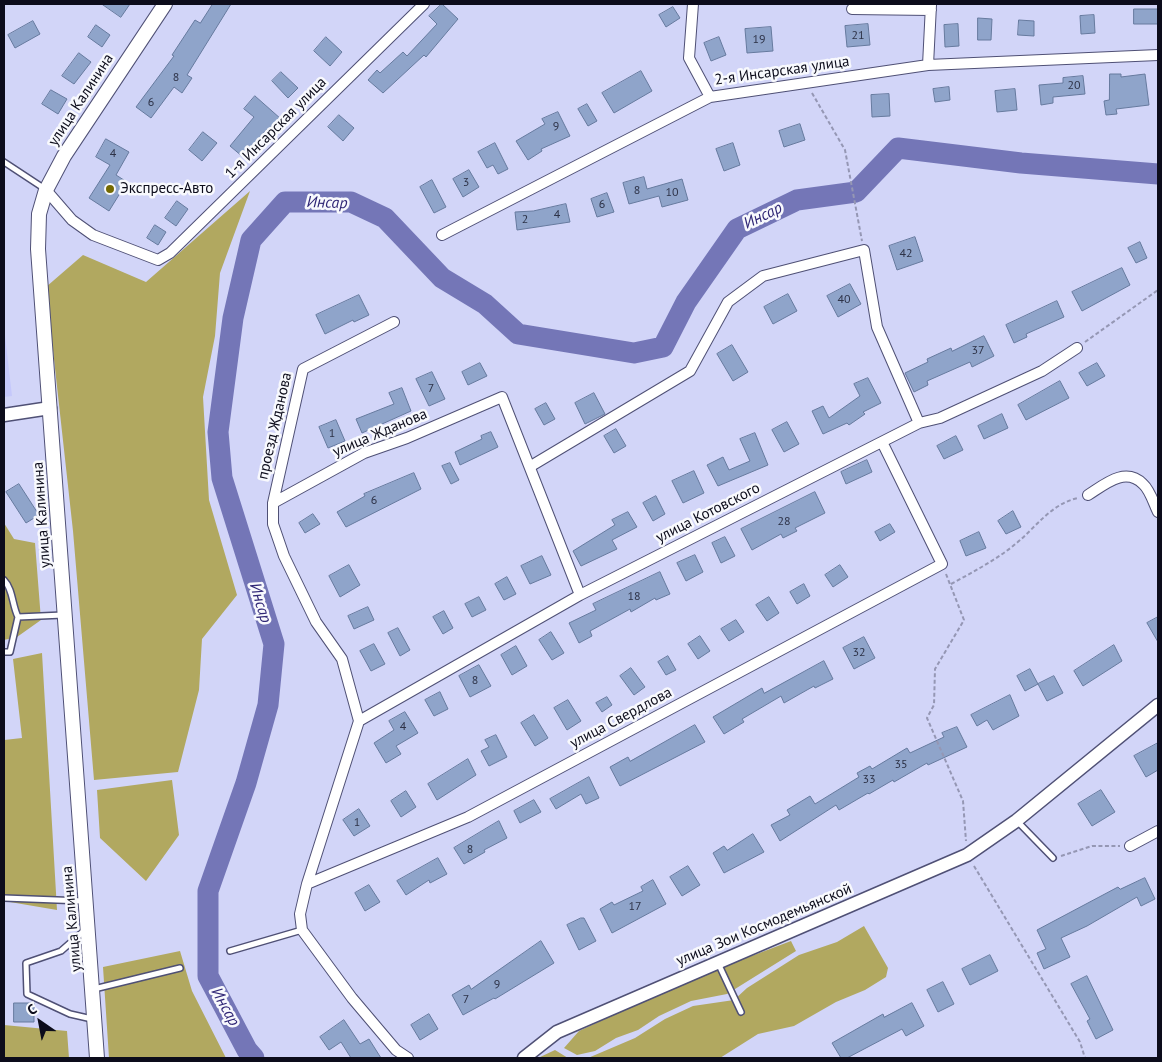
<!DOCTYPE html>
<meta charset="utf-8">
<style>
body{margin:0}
#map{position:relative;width:1162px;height:1062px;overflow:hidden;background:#d2d5f8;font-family:"PT Sans",sans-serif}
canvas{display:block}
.frame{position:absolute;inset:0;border:5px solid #0c0c1b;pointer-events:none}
.north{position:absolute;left:15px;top:997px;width:50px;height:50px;-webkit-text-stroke:4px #f8f9fd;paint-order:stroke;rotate:327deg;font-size:14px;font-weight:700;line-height:20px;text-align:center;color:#0c0c1b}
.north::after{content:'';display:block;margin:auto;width:18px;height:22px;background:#0c0c1b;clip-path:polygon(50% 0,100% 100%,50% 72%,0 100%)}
</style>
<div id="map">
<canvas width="1162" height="1062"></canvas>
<div class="frame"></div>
<div class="north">С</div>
</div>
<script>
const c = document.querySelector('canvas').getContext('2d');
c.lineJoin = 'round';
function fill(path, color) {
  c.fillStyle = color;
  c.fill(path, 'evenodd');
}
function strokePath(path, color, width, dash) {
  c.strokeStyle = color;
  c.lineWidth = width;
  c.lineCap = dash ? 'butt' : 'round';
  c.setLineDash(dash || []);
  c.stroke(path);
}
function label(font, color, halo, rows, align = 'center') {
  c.font = font + ' "PT Sans",sans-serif';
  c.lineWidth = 5;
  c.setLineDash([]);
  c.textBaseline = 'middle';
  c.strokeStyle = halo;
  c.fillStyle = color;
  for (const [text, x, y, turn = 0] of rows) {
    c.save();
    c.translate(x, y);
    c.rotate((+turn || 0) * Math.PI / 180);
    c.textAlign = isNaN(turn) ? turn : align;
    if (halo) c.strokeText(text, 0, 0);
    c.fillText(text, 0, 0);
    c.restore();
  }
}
const built = new Path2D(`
 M4 327 12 396 4 397Z`);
const green = new Path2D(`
 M250 191 220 273 215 336 203 397 209 500 237 595 202 639 199 690 178 772 94 780 73 531 46 287 83 255 146 282Z
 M4 523 14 539 35 543 41 620 17 637 4 640Z
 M42 653 57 910 4 901V740L22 738 13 659Z
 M172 780 179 835 146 881 100 838 97 790Z
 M864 926 888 968 886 977 865 990 836 1002 794 1026 758 1034 720 1058H588L635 1038 665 1019 693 1006 734 1000 747 988 799 955 837 942Z
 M791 941 796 951 727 994 691 1001 659 1016 638 1030 616 1038 595 1051 577 1055 564 1048 579 1031 622 1011 712 971Z
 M180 951 192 991 226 1058H109L103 967Z
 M4 1025 67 1031 69 1058H4Z
 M555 1050 568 1058H538Z`);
const river = new Path2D(`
 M254 1058 247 1050 208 976V891L246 783 268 705 274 644 222 478 218 432 233 318 251 240 285 202H351L385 218 442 278 485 304 518 334 634 353 663 347 686 302 737 229 797 200 856 192 898 148 1021 163 1158 174`);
const building = new Path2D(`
 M102 4H130L121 17Z
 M213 4H231L187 75 192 78 182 93 174 87 151 118 136 107 174 56 172 55 195 20 200 23Z
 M442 4 458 19 426 57 424 55 383 93 368 80 377 70 380 73 403 52 407 56 437 24 429 16Z
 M673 7 680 18 666 27 659 15Z
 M1134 9H1158V24H1134Z
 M1094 15 1095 33 1081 34 1080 16Z
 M978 18 992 19 991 40H978Z
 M1019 20 1034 21V36L1018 35Z
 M33 21 40 34 15 48 8 35Z
 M868 24 870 45 847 47 845 26Z
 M958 24 959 46 945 47 944 25Z
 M96 25 110 35 102 47 88 37Z
 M771 27 773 51 747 53 745 29Z
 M326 37 342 52 330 66 314 51Z
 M719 37 726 55 711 61 704 43Z
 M79 53 91 62 74 84 62 76Z
 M641 71 652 91 614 113 602 93Z
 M281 72 298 88 288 98 272 81Z
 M1110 74H1121V77L1145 74 1149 105 1116 109 1117 114 1106 115 1104 101 1109 100Z
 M1083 76 1085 94 1053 97V103L1041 105 1039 85 1063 83V78Z
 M949 87 950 100 935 102 933 89Z
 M1015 89 1017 110 997 112 995 91Z
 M51 90 67 99 58 114 42 104Z
 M889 94 890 116 872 117 871 95Z
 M255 96 281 119 270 132 267 129 243 157 230 146 254 117 244 109Z
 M587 104 597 121 588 126 578 109Z
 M558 112 570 136 541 149 542 151 528 160 516 141 545 124 542 119Z
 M339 115 354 128 343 141 328 127Z
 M800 124 805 140 784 147 779 131Z
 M203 132 217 143 202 161 189 150Z
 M106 139 129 152 116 175 127 182 109 211 89 198 110 165 96 157Z
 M495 143 508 169 498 174 493 165 487 168 478 152Z
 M733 143 740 165 724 171 716 149Z
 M469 170 479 187 463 197 453 179Z
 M644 177 647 189 682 179 688 200 662 207 659 196 629 204 623 183Z
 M432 180 446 207 434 213 420 187Z
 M607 193 614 212 597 217 591 199Z
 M177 201 188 209 176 226 165 218Z
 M566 204 570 222 517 230 515 212 533 211Z
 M155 225 166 232 158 245 147 238Z
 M915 237 923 261 897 270 889 246Z
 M1140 242 1147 258 1136 263 1128 248Z
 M1122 268 1130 285 1082 311 1072 292Z
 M850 284 861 304 838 317 827 296Z
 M788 294 797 311 773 324 764 307Z
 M359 295 369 315 354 322 353 320 325 334 316 315Z
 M1057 301 1064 317 1026 334 1027 337 1014 343 1006 325Z
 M984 336 994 356 972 367 970 362 927 381 928 385 914 392 905 373 928 362 927 359 951 348 952 351Z
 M732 345 748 372 733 381 717 354Z
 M480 363 487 376 468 385 462 372Z
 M1097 363 1105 376 1087 386 1079 373Z
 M432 372 445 399 429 406 416 379Z
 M868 378 881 403 863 412 865 414 849 425 847 423 823 434 812 411 823 406 829 418 860 396 854 384Z
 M1060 381 1069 398 1026 420 1018 405Z
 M402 388 411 411 362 433 356 419 394 404 389 393Z
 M594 393 605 414 585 424 575 403Z
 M546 403 555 419 544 425 535 409Z
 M1002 414 1008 428 984 439 978 426Z
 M336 420 345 441 328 448 319 427Z
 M787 422 799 444 784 452 772 430Z
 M616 429 626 446 614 453 604 436Z
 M491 432 498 447 460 465 455 452 482 439 481 436Z
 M755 433 768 465 718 486 707 465 723 457 729 470 750 461 740 439Z
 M956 436 963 450 944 459 937 446Z
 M867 460 872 472 846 484 841 472Z
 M450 463 459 480 451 484 442 466Z
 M694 471 704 493 683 503 672 481Z
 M414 473 421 489 346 527 337 512 365 496 364 494Z
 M19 484 39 515 26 523 6 492Z
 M815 492 825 513 795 528 797 531 783 538 781 534 752 550 741 529Z
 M656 496 665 514 653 521 643 503Z
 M1013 511 1021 527 1006 534 998 521Z
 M628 512 637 527 612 540 617 549 581 566 573 551 615 525 612 520Z
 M313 514 320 524 305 533 299 523Z
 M890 524 895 532 880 541 875 532Z
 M979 532 986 548 966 556 960 541Z
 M725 537 735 556 721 563 712 543Z
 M695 555 703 572 686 581 677 563Z
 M542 556 551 575 530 584 521 566Z
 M349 565 360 585 340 597 329 576Z
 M840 565 848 577 833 587 825 575Z
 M660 572 670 594 656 600 655 598 631 612 630 609 590 631 592 636 579 643 569 623 596 610 593 604Z
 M507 577 516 594 504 600 495 584Z
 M804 584 810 596 797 604 790 592Z
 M479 597 486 610 472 617 465 604Z
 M769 597 779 613 767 621 756 605Z
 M368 607 374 620 354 629 348 616Z
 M444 611 453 628 443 634 433 617Z
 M1158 617V642L1147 623Z
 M736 620 744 632 729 641 721 629Z
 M398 628 410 650 400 656 388 633Z
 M551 632 564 653 552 660 539 640Z
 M700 636 710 651 698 659 688 644Z
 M864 637 875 658 854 669 843 648Z
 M374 644 385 664 371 671 360 651Z
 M1114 645 1122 661 1083 686 1074 671Z
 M516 646 527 666 512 675 501 655Z
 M668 656 676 670 666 675 658 662Z
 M824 661 833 679 815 688 814 686 784 703 781 696 742 719 744 722 724 734 713 717 762 688 764 693Z
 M479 665 491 686 470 697 459 676Z
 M631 668 645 687 634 695 620 676Z
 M1030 669 1038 684 1025 691 1017 676Z
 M1054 676 1063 693 1047 701 1038 684Z
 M440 692 448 709 434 716 425 700Z
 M1010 695 1019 716 993 730 987 720 977 726 971 715Z
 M607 697 612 705 602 712 596 703Z
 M568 700 581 721 567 730 554 708Z
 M405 712 418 733 396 746 401 754 386 763 374 743 394 730 389 721Z
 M534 715 548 738 535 746 521 723Z
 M695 725 705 742 620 786 610 767 628 757 630 761Z
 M957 727 967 747 928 765 927 763 894 782 893 780 869 794 868 793 839 810 836 805 780 841 771 825 790 815 787 810 810 796 815 804 859 777 857 773 870 766 872 769 907 748 910 753 944 737 942 733Z
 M496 735 507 757 489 766 481 751 489 747 485 740Z
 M1158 743V770L1146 777 1134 756Z
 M468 759 476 775 437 800 428 784Z
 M589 777 599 798 586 804 581 794 556 809 550 799Z
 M1101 790 1115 812 1092 826 1078 804Z
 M406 791 416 807 401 817 391 801Z
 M534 800 541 812 520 823 514 811Z
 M359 809 370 826 354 836 343 820Z
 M499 821 507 838 484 850 485 852 464 864 454 848Z
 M753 834 764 852 724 873 713 853 724 846 727 850Z
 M438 858 447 874 430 883 429 880 406 895 397 881Z
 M688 866 700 885 682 896 670 877Z
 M1145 878 1155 899 1141 906 1137 897 1087 926 1061 938 1070 957 1044 969 1037 953 1046 949 1037 930 1118 887 1120 889Z
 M653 880 666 904 612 933 600 909 612 902 614 905 643 891 641 887Z
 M369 885 380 902 365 911 355 893Z
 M581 918H584L596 941 579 950 567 925Z
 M541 941 554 963 495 999 494 998 463 1015 452 995 469 985 471 989Z
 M990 955 998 971 970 985 962 969Z
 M1087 976 1113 1030 1096 1039 1087 1021 1090 1019 1071 984Z
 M943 982 954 1004 938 1012 927 990Z
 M14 1003H34V1022H14Z
 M912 1003 924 1026 906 1036 902 1029 847 1058H841L832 1043 883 1014 884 1017Z
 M429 1014 438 1029 420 1040 411 1025Z
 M344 1020 360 1044 369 1039 381 1058H351L341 1042 329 1050 320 1037Z`);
const path = new Path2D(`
 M812 93 845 150 862 241
 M1085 342 1158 290
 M946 574 964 620 935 669 934 705 927 718 963 801 966 841
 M951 584C973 572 994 561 1013 546 1035 529 1050 504 1078 498
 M1061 856 1092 846H1120
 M974 866 1080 1042 1085 1058`);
const service = new Path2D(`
 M4 162 45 189
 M4 580C13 589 12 605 18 617
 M4 652H10L18 617 63 615
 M1017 821 1053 858
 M4 898 83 901
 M85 930 61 951 26 963 27 994 70 1014 92 1019
 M230 951 302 930
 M718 963 741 1012
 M94 989 180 968`);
const minor = new Path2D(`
 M693 4 689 58 710 97
 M852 9 931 10
 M928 65 931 5
 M46 190 72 220 93 235 158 260 170 253 424 4
 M442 235 710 97 928 65 1158 55
 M394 322 303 369 273 503V524L284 556 316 622 342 659 359 721 307 884 300 914 302 930 352 998 396 1050 408 1058
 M531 466 690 371 728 302 763 276 864 250 877 327 919 423
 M1088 495C1104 485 1125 466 1143 484 1150 490 1154 504 1158 512
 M273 503 364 453 407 438 502 397 580 595
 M359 721 580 595 919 423 940 418 1042 371 1077 348
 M1130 846 1158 831
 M307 884 468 817 942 564 882 442`);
const tertiary = new Path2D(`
 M4 415 50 408
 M524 1058 557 1032 967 855 1016 821 1158 705`);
const secondary = new Path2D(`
 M97 1058 38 249 39 214 46 190 64 156 165 4`);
const markers = [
 [110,189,5,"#756a02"]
];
const numberNames = [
 ["21",858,36],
 ["19",759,40],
 ["8",176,78],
 ["20",1074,86],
 ["6",151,103],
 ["9",556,127],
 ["4",113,154],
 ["3",466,183],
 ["8",637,191],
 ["10",672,193],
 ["6",602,205],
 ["4",557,215],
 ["2",525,220],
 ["42",906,254],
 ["40",844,300],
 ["37",978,351],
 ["7",431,389],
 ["1",332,434],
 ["6",374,501],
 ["28",784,522],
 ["18",634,597],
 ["32",859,653],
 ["8",475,681],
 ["4",403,727],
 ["35",901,765],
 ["33",869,780],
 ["1",357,823],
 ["8",470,850],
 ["17",635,907],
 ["9",497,985],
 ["7",466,1000]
];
const streetNames = [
 ["2-я Инсарская улица",782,71,-8],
 ["улица Калинина",81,100,-57],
 ["1-я Инсарская улица",276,128,-45],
 ["проезд Жданова",275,426,-77],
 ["улица Жданова",380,433,-23],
 ["улица Котовского",708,513,-27],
 ["улица Калинина",42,515,-94],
 ["улица Свердлова",621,718,-28],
 ["улица Калинина",72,919,-95],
 ["улица Зои Космодемьянской",764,925,-23]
];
const poiNames = [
 ["Экспресс-Авто",120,189]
];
const waterNames = [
 ["Инсар",327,203,2],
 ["Инсар",763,216,-26],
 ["Инсар",260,603,73],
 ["Инсар",225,1007,61]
];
fill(built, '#c5c8fb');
fill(green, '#b1a860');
strokePath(river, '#7476b7', 21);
fill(building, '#8fa4ca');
strokePath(building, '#667a9e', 1);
strokePath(service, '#4f5075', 8);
strokePath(minor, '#4f5075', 12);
strokePath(tertiary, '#4f5075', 15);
strokePath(secondary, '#4f5075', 16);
strokePath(path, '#9597b4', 2, [4, 2.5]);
strokePath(service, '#fff', 5);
strokePath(minor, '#fff', 10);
strokePath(tertiary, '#fff', 12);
strokePath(secondary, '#fff', 14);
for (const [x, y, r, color] of markers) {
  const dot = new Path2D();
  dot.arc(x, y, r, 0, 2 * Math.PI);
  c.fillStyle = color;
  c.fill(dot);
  strokePath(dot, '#f8f9fd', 2);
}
label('12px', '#2d3247', null, numberNames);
label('15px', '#0c0c1b', '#f8f9fd', streetNames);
label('15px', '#0c0c1b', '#f8f9fd', poiNames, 'left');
label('italic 16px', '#302776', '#f8f9fd', waterNames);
</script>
